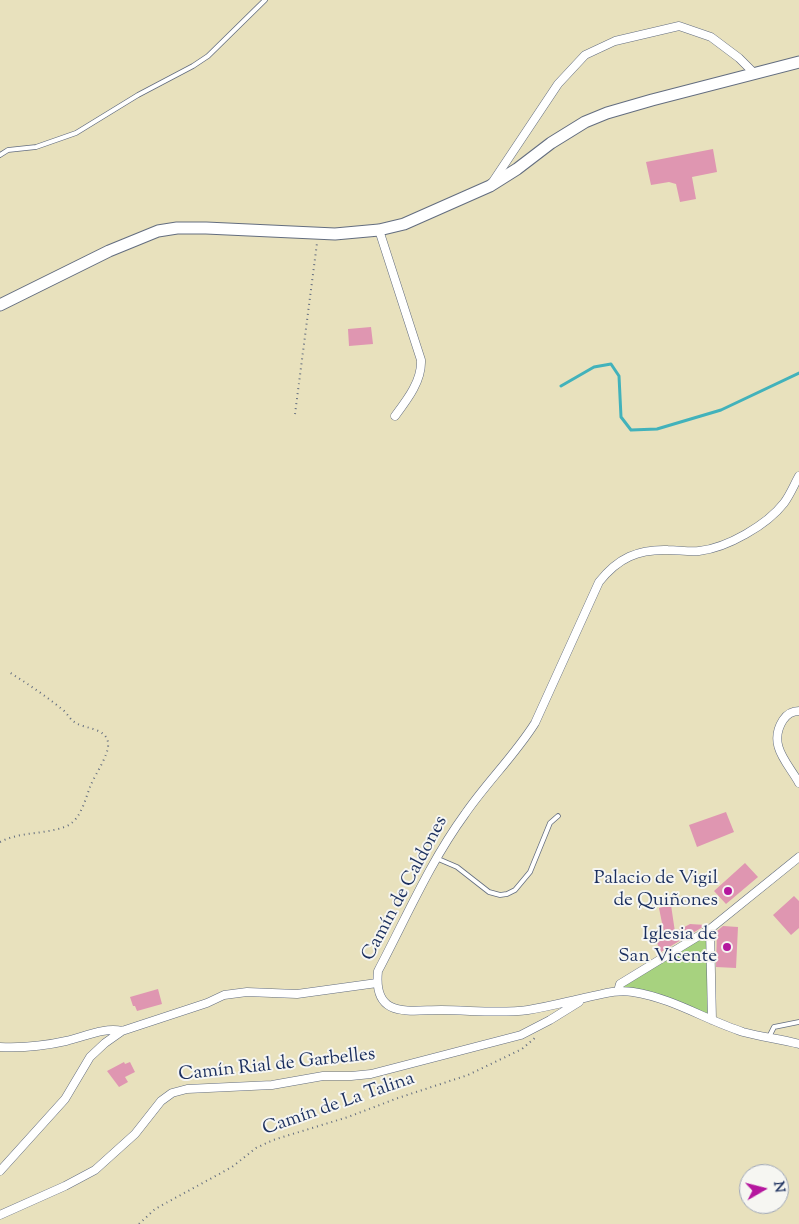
<!DOCTYPE html>
<meta charset="utf-8">
<style>
body{margin:0}
#map{position:relative;width:799px;height:1224px;overflow:hidden;background:#e8e1bd;font-family:"Sorts Mill Goudy",serif}
canvas{display:block}
.north{position:absolute;left:739px;top:1164px;width:50px;height:50px;box-sizing:border-box;background:#f6f6f2;border:1px solid #9ea6b7;border-radius:50%;rotate:82deg;font-size:14px;font-weight:700;line-height:20px;text-align:center;color:#1b2f5e}
.north::after{content:'';display:block;margin:auto;width:18px;height:22px;background:#b5179e;clip-path:polygon(50% 0,100% 100%,50% 72%,0 100%)}
</style>
<div id="map">
<canvas width="799" height="1224"></canvas>
<div class="north">N</div>
</div>
<script>
const c = document.querySelector('canvas').getContext('2d');
c.lineJoin = 'round';
function fill(path, color) {
  c.fillStyle = color;
  c.fill(path, 'evenodd');
}
function strokePath(path, color, width, dash) {
  c.strokeStyle = color;
  c.lineWidth = width;
  c.lineCap = dash ? 'butt' : 'round';
  c.setLineDash(dash || []);
  c.stroke(path);
}
function label(font, color, halo, rows, align = 'center') {
  c.font = font + ' "Sorts Mill Goudy",serif';
  c.lineWidth = 4;
  c.setLineDash([]);
  c.textBaseline = 'middle';
  c.strokeStyle = halo;
  c.fillStyle = color;
  for (const [text, x, y, turn = 0] of rows) {
    c.save();
    c.translate(x, y);
    c.rotate((+turn || 0) * Math.PI / 180);
    c.textAlign = isNaN(turn) ? turn : align;
    if (halo) c.strokeText(text, 0, 0);
    c.fillText(text, 0, 0);
    c.restore();
  }
}
const green = new Path2D(`
 M710 929 712 1020 683 1007 618 991 620 984Z`);
const stream = new Path2D(`
 M561 386 594 367 611 364 619 376 621 417 631 430 657 429 721 410 799 373`);
const building = new Path2D(`
 M713 149 717 172 692 177 696 199 680 202 676 184 669 182 651 185 646 162Z
 M371 327 373 344 349 346 348 329Z
 M726 812 734 832 697 847 689 825Z
 M745 863 758 877 726 904 714 891Z
 M794 896 799 901V928L791 935 773 915Z
 M671 905 675 932 690 924 706 925 661 952 657 943 665 938 659 908Z
 M723 926 738 927 736 968 716 967 717 931Z
 M158 989 162 1004 137 1011 135 1006H133L130 997Z
 M124 1062 125 1064 130 1062 135 1072 125 1077 128 1082 119 1087 107 1071Z`);
const path = new Path2D(`
 M295 414 317 243
 M0 842C21 831 45 835 67 826 81 819 85 800 90 787 95 774 110 754 108 742 105 728 86 729 76 723 70 720 68 714 63 710 46 696 28 684 9 672
 M139 1224 155 1209 232 1167 256 1148 273 1140 348 1117 398 1098 468 1075 522 1049 536 1037`);
const lane = new Path2D(`
 M0 155 8 150 36 147 76 133 138 95 193 66 208 56 265 0
 M436 858 457 867 489 892 500 895 507 894 515 890 530 872 550 823 558 816
 M769 1037 774 1027 799 1022`);
const street = new Path2D(`
 M492 183 558 84 585 55 615 41 679 26 711 37 739 58 754 73
 M379 230 421 360C422 381 407 400 395 416
 M799 476C794 485 790 495 784 503 767 525 727 548 699 551 689 552 678 550 668 550 638 549 618 558 599 582L535 723C515 755 487 782 465 814 430 862 406 918 378 971 373 1019 408 1010 441 1010 470 1010 499 1014 528 1010 547 1007 566 1002 584 998 600 995 616 989 633 992 672 998 706 1020 743 1032 761 1037 781 1039 799 1044
 M799 711C792 711 787 714 783 720 767 745 788 763 799 783
 M710 929 712 1020
 M618 991 620 984 710 929 799 857
 M0 1047C22 1048 44 1046 66 1041 84 1037 104 1027 122 1031L207 1003 224 995 247 992 297 994 377 983
 M0 1171 65 1099 90 1057 105 1043 122 1031
 M0 1215 65 1186 95 1170 135 1134 161 1101 172 1093 187 1089 272 1085 323 1076H351L371 1074 521 1035 550 1020 579 1002`);
const secondary = new Path2D(`
 M0 305 109 251 158 231 177 228H206L335 234 379 230 404 224 490 186 517 169 551 143 585 122 607 113 652 100 799 62`);
const markers = [
 [728,891,5,"#b5179e"],
 [727,947,5,"#b5179e"]
];
const poiNames = [
 ["Palacio de Vigil",718,880],
 ["de Quiñones",718,902],
 ["Iglesia de",717,936],
 ["San Vicente",717,958]
];
const streetNames = [
 ["Camín de Caldones",406,889,-62],
 ["Camín Rial de Garbelles",277,1066,-6],
 ["Camín de La Talina",339,1105,-19]
];
fill(green, '#a7d27f');
strokePath(stream, '#42b2bb', 3);
fill(building, '#df96b1');
strokePath(lane, '#636d7f', 5.5);
strokePath(street, '#636d7f', 9);
strokePath(secondary, '#636d7f', 13);
strokePath(path, '#636d7f', 2, [1, 4]);
strokePath(lane, '#fff', 4);
strokePath(street, '#fff', 8);
strokePath(secondary, '#fff', 11);
for (const [x, y, r, color] of markers) {
  const dot = new Path2D();
  dot.arc(x, y, r, 0, 2 * Math.PI);
  c.fillStyle = color;
  c.fill(dot);
  strokePath(dot, '#f6f6f2', 2);
}
label('19px', '#1b2f5e', '#f6f6f2', poiNames, 'right');
label('19px', '#1b2f5e', '#f6f6f2', streetNames);
</script>
